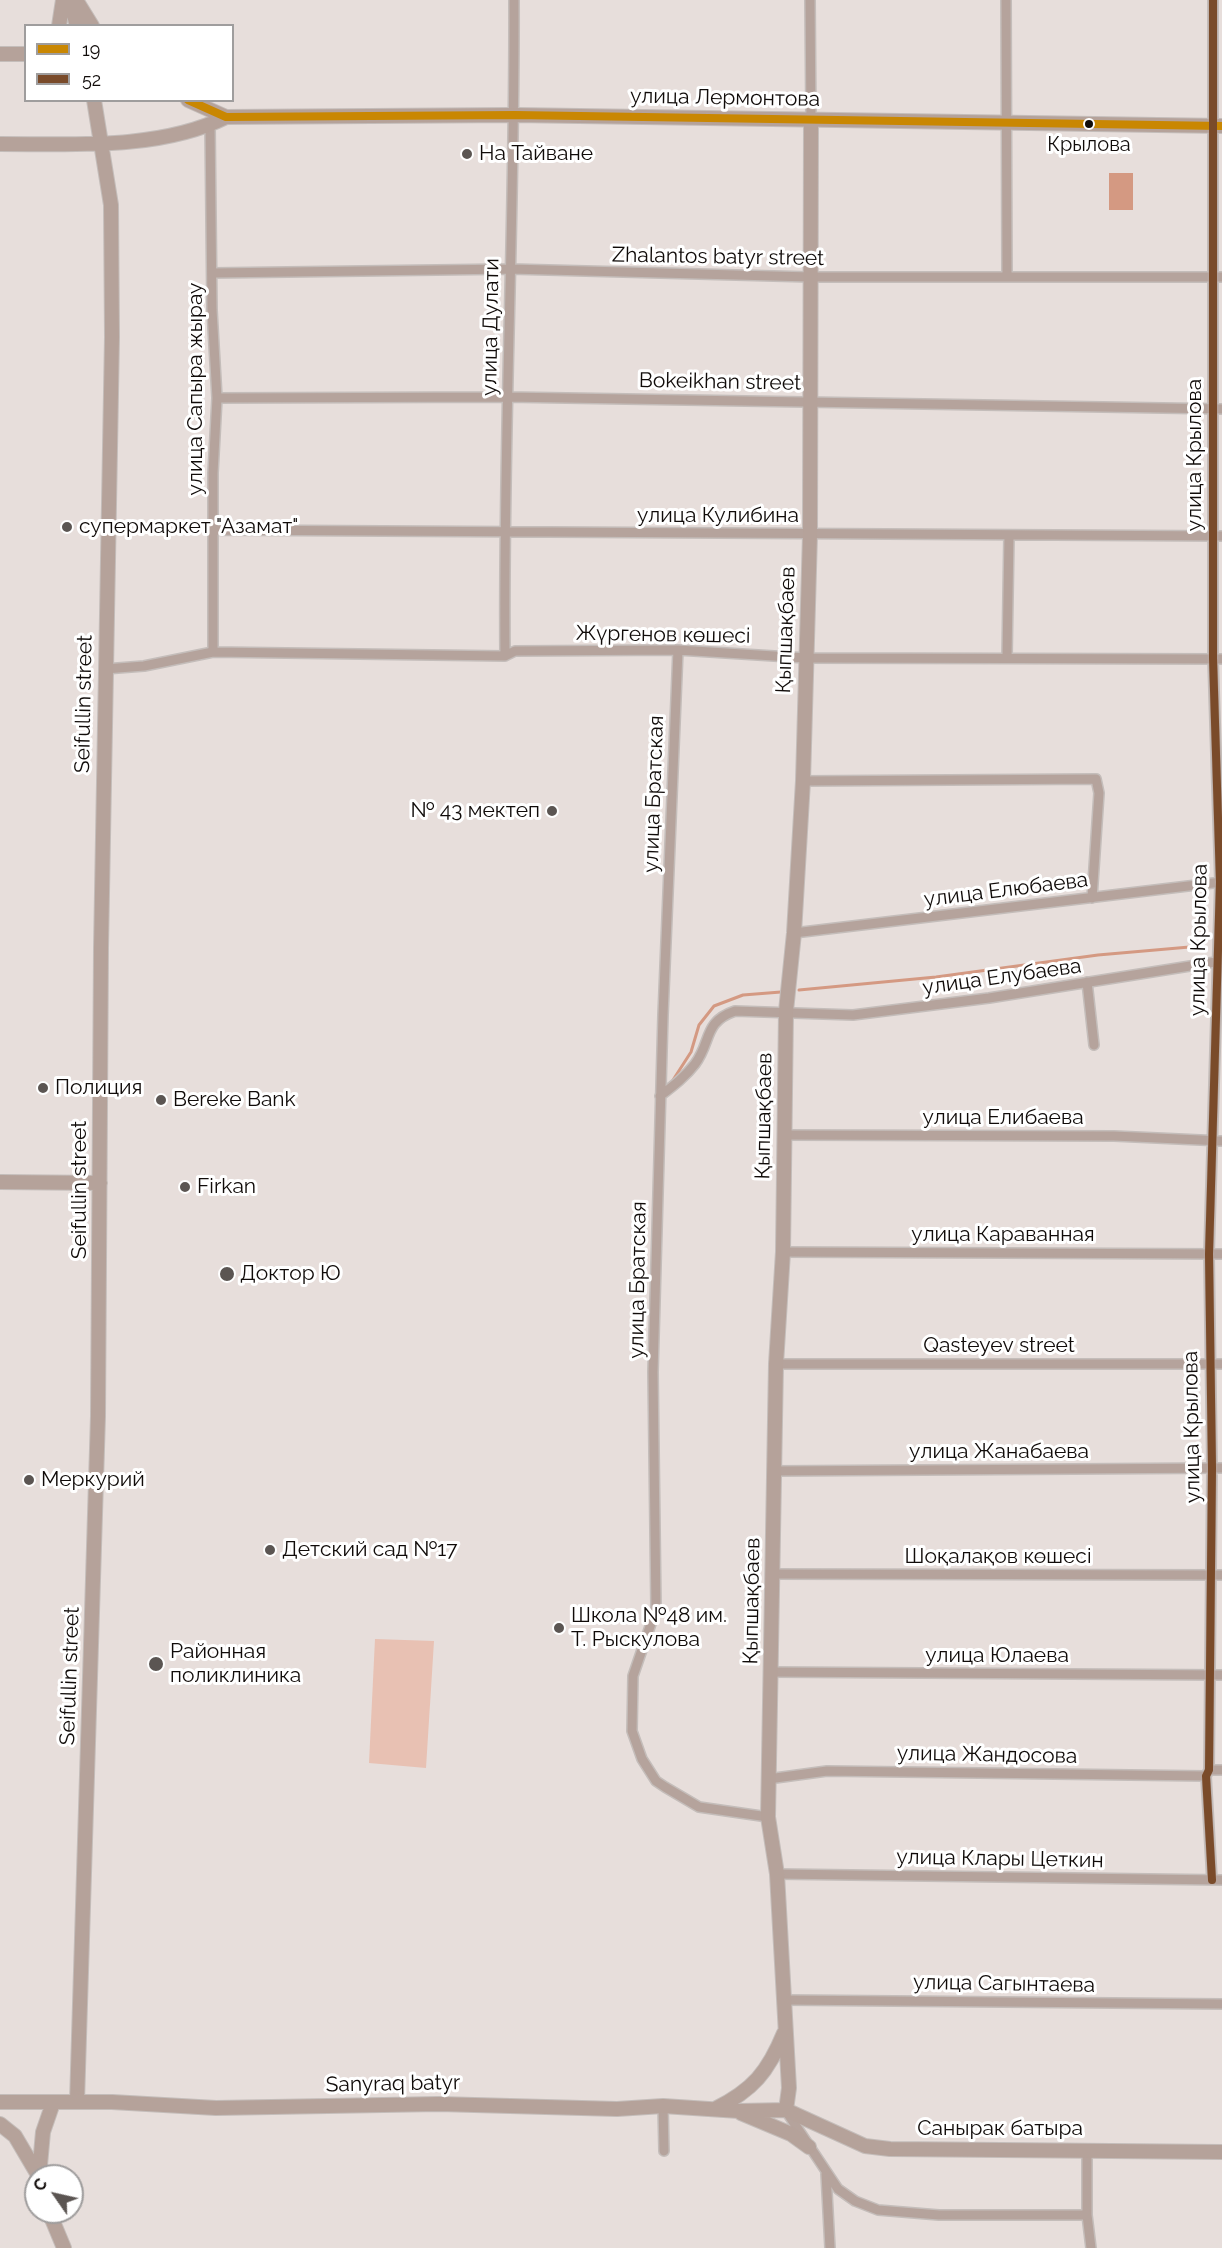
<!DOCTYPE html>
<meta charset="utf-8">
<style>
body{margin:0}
#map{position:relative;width:1222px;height:2248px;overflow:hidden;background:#e7dedb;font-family:Raleway,sans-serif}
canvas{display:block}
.legend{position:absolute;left:24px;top:24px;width:210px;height:78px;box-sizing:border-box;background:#fff;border:2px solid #9f9d9d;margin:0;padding:8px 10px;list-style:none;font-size:18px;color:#100b09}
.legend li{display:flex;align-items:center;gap:12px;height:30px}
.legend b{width:30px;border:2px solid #9f9d9d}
.north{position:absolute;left:24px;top:2164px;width:60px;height:60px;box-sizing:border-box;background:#fff;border:2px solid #9f9d9d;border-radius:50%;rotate:304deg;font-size:16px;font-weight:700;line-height:24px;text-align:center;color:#100b09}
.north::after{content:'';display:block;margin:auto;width:21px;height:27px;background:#5b5552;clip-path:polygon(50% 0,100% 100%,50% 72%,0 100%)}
</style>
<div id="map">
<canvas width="1222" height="2248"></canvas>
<ul class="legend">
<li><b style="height:8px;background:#c98702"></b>19</li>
<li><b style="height:8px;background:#7a4b2a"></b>52</li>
</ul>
<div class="north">С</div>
</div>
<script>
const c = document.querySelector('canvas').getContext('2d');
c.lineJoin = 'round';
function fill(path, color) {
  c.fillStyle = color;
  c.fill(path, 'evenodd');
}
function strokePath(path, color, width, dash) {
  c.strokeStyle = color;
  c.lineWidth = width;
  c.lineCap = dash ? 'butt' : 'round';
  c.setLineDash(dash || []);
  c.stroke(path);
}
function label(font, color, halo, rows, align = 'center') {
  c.font = font + ' Raleway,sans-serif';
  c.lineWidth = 6;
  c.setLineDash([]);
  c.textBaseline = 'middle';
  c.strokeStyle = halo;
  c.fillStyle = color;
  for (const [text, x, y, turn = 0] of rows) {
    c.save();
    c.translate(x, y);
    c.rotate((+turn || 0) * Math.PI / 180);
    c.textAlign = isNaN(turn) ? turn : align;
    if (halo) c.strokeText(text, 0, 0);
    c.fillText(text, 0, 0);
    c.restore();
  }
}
const green = new Path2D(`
 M375 1639 434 1641 426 1768 369 1763Z`);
const water = new Path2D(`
 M1109 173H1133V210H1109Z`);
const stream = new Path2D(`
 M799 990 936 977 1098 955 1201 946
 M673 1080 691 1052 699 1025 714 1006 743 995 781 992`);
const street = new Path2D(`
 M810 0 811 121
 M1006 0 1007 277
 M210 125 212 310 217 398 213 473V652
 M213 273 511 269 811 277H1222
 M217 398 507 397 1222 409
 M215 530 1222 536
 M678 650 663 1015 653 1372 656 1609 633 1676 632 1731 642 1759 656 1781 665 1787 699 1807 768 1817
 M505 656C503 437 515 219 514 0
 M1007 657 1009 535
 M105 669 144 666 213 652 505 656 515 651 678 650 806 658 1222 659
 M803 781 1096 779 1099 793 1092 898
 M794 933 1222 882
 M1087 982 1094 1045
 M660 1096C673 1086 685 1077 695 1064 712 1041 703 1022 735 1011L853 1015 989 998 1222 961
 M784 1135 1114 1136 1222 1141
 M783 1252 1222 1254
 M776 1364H1222
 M775 1471 1222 1468
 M773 1574 1222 1575
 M772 1672 1222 1675
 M1209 1770H1222
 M768 1779 827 1771 1206 1776
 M777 1874 1222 1880
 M1212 1880 1206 1776 1209 1770 1212 1468 1209 1254 1220 882 1213 658V0
 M785 2000 1222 2004
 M663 2106 664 2151
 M786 2111 838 2189 855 2201 878 2210 939 2215H1087
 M1087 2150V2215L1091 2248
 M826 2174 830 2248`);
const secondary = new Path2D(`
 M70 0 77 26
 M76 0 92 26
 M59 26 63 0
 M0 54H26
 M188 100 226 117 515 115 1222 126
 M0 144C72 144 160 150 226 117
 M0 1182 100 1183
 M0 2102H112L216 2108 439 2104 617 2109 663 2106 739 2111 786 2110 865 2146 890 2149 1222 2152
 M77 2102 98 1416 101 948 112 337 111 205 94 100
 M715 2109C753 2090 768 2072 784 2033
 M786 2110 789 2088 777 1874 768 1817 776 1364 783 1252 786 1011 794 933 803 781 810 534 811 121
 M741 2113 791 2134 809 2147
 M0 2124 15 2136 38 2175
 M39 2176 43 2132 53 2103
 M49 2212 64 2248`);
const bus1 = new Path2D(`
 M188 100 226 117 515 115 1222 126`);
const bus2 = new Path2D(`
 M1212 1880 1206 1776 1209 1770 1212 1468 1209 1254 1220 882 1213 658V0`);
const markers = [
 [1089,124,5,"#100b09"],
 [467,154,6,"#5b5552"],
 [67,527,6,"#5b5552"],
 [552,811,6,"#5b5552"],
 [43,1088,6,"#5b5552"],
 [161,1100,6,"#5b5552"],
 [185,1187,6,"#5b5552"],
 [227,1274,8,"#5b5552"],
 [29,1480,6,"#5b5552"],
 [270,1550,6,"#5b5552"],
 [559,1628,6,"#5b5552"],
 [156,1664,8,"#5b5552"]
];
const busNames = [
 ["Крылова",1089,145]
];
const streetNames = [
 ["улица Лермонтова",725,98,1],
 ["Zhalantos batyr street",718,257,1],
 ["улица Дулати",491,327,-89],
 ["Bokeikhan street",720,382,1],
 ["улица Сапыра жырау",196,389,-90],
 ["улица Крылова",1195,455,-90],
 ["улица Кулибина",718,516],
 ["Қыпшақбаев",786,630,-88],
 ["Жүргенов көшесі",663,635,1],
 ["Seifullin street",84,704,-89],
 ["улица Братская",654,794,-88],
 ["улица Елюбаева",1006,890,-7],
 ["улица Крылова",1199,940,-89],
 ["улица Елубаева",1002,977,-8],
 ["Қыпшақбаев",764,1116,-89],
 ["улица Елибаева",1003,1118],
 ["Seifullin street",80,1190,-90],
 ["улица Караванная",1003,1235],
 ["улица Братская",638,1280,-89],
 ["Qasteyev street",999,1346],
 ["улица Крылова",1192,1427,-91],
 ["улица Жанабаева",999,1452],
 ["Шоқалақов көшесі",998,1557],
 ["Қыпшақбаев",752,1601,-89],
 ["улица Юлаева",997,1656],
 ["Seifullin street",70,1676,-88],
 ["улица Жандосова",987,1755,1],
 ["улица Клары Цеткин",1000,1859,1],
 ["улица Сагынтаева",1004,1984,1],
 ["Sanyraq batyr",393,2084,-1],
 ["Санырак батыра",1000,2129]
];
const poiNames = [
 ["На Тайване",479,154],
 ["супермаркет \"Азамат\"",79,527],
 ["№ 43 мектеп",540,811,"right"],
 ["Полиция",55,1088],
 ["Bereke Bank",173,1100],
 ["Firkan",197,1187],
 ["Доктор Ю",240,1274],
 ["Меркурий",41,1480],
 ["Детский сад №17",282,1550],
 ["Школа №48 им.",571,1616],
 ["Т. Рыскулова",571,1640],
 ["Районная",170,1652],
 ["поликлиника",170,1676]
];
fill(green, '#e8c1b3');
fill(water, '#d49982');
strokePath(stream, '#d49982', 3);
strokePath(street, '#c4bdba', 12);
strokePath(secondary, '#c4bdba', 16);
strokePath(street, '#b5a39c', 9);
strokePath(secondary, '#b5a29a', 14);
strokePath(bus1, '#c98702', 8);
strokePath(bus2, '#7a4b2a', 8);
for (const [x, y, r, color] of markers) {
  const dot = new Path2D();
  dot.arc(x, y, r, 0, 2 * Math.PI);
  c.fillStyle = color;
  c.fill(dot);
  strokePath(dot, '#fff', 2);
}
label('20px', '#100b09', '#fff', busNames);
label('21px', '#100b09', '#fff', streetNames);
label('21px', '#100b09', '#fff', poiNames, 'left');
</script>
